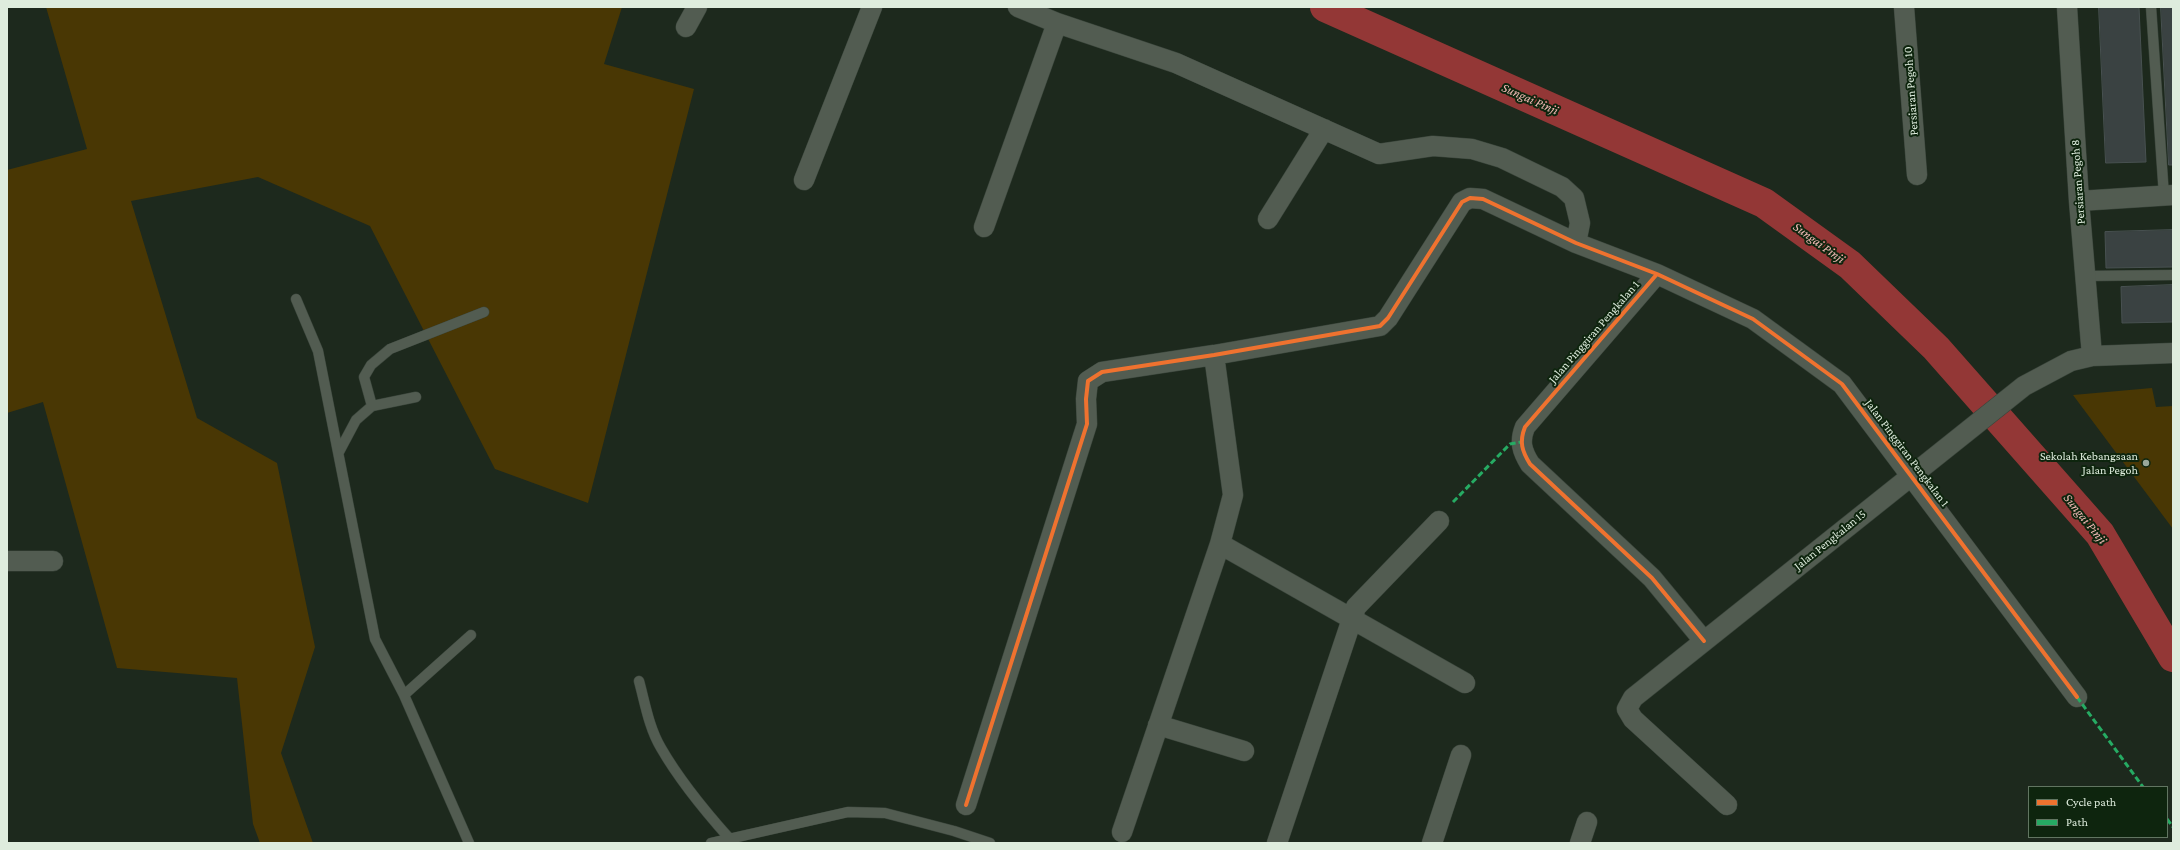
<!DOCTYPE html>
<style>
body{margin:0}
#map{position:relative;width:2180px;height:850px;overflow:hidden;background:#1d291d;font-family:"Crimson Pro",serif}
canvas{display:block}
.frame{position:absolute;inset:0;border:8px solid #deecdd;pointer-events:none}
.legend{position:absolute;left:2028px;top:786px;width:140px;height:52px;box-sizing:border-box;background:#0e250e;border:1px solid #617561;margin:0;padding:5px 7px;list-style:none;font-size:12px;color:#deecdd}
.legend li{display:flex;align-items:center;gap:8px;height:20px}
.legend b{width:20px;border:1px solid #617561}
</style>
<div id="map">
<canvas width="2180" height="850"></canvas>
<div class="frame"></div>
<ul class="legend">
<li><b style="height:5px;background:#ef722f"></b>Cycle path</li>
<li><b style="height:5px;background:#26ab63"></b>Path</li>
</ul>
</div>
<script>
const c = document.querySelector('canvas').getContext('2d');
c.lineJoin = 'round';
function fill(path, color) {
  c.fillStyle = color;
  c.fill(path, 'evenodd');
}
function strokePath(path, color, width, dash) {
  c.strokeStyle = color;
  c.lineWidth = width;
  c.lineCap = dash ? 'butt' : 'round';
  c.setLineDash(dash || []);
  c.stroke(path);
}
function label(font, color, halo, rows, align = 'center') {
  c.font = font + ' "Crimson Pro",serif';
  c.lineWidth = 4;
  c.setLineDash([]);
  c.textBaseline = 'middle';
  c.strokeStyle = halo;
  c.fillStyle = color;
  for (const [text, x, y, turn = 0] of rows) {
    c.save();
    c.translate(x, y);
    c.rotate((+turn || 0) * Math.PI / 180);
    c.textAlign = isNaN(turn) ? turn : align;
    if (halo) c.strokeText(text, 0, 0);
    c.fillText(text, 0, 0);
    c.restore();
  }
}
const green = new Path2D(`
 M46 7H622L604 64 694 89 588 503 495 469 370 226 258 177 131 201 197 418 277 463 315 647 281 753 313 843H260L253 824 237 678 117 668 43 402 7 413V170L87 149Z
 M2152 388 2156 407 2173 406V529L2073 395Z`);
const river = new Path2D(`
 M1325 7 1764 203 1850 265 1936 348 2100 534 2173 657`);
const building = new Path2D(`
 M2099 7H2139L2146 162 2106 163Z
 M2161 7H2173V165H2169Z
 M2173 230V267L2106 268 2105 232Z
 M2173 285V322L2122 323 2121 287Z`);
const service = new Path2D(`
 M2151 7 2164 196
 M2084 276 2173 275
 M296 299 318 351 375 639 404 695 469 843
 M372 406 364 377 371 365 390 349 484 312
 M339 452 356 420 372 406 416 397
 M639 681C645 703 649 728 661 748 680 781 704 810 729 838
 M404 695 471 635
 M711 843 848 812 885 813 954 831 990 843`);
const minor = new Path2D(`
 M1018 7 1057 23 1176 63 1379 154 1433 146 1472 149 1502 158 1562 187 1574 198 1580 223 1576 243
 M1904 7 1917 175
 M2067 7 2079 201 2092 356
 M686 27 697 7
 M804 180 872 7
 M2079 201 2173 195
 M1268 219 1324 129
 M984 227 1057 23
 M1220 544 1465 683
 M7 561H53
 M1704 641 1652 578 1530 464C1522 451 1519 442 1525 427L1657 274 1753 319 1842 384 2077 697
 M1158 725 1244 751
 M966 805 1087 424 1086 399 1088 381 1102 372 1214 355 1380 326 1388 318 1462 202 1470 198 1483 199 1576 243 1657 274
 M1727 805 1633 719 1627 709 1633 698 2024 386 2071 361 2092 356 2173 353
 M1122 832 1220 544 1233 495 1214 355
 M1277 843 1356 607 1439 521
 M1432 843 1461 755
 M1580 843 1587 822`);
const quiet = new Path2D(`
 M1453 502 1510 444 1521 442
 M2077 697 2143 787
 M2167 819 2173 827`);
const cycleway = new Path2D(`
 M1704 641 1652 578 1530 464C1522 451 1519 442 1525 427L1657 274 1753 319 1842 384 2077 697
 M966 805 1087 424 1086 399 1088 381 1102 372 1214 355 1380 326 1388 318 1462 202 1470 198 1483 199 1576 243 1657 274`);
const markers = [
 [2146,463,4,"#9aa89a"]
];
const streetNames = [
 ["Persiaran Pegoh 10",1911,91,-94],
 ["Persiaran Pegoh 8",2078,182,-94],
 ["Jalan Pinggiran Pengkalan 1",1594,332,-49],
 ["Jalan Pinggiran Pengkalan 1",1907,453,53],
 ["Jalan Pengkalan 15",1830,540,-39]
];
const poiNames = [
 ["Sekolah Kebangsaan",2138,456],
 ["Jalan Pegoh",2138,470]
];
const waterNames = [
 ["Sungai Pinji",1530,99,24],
 ["Sungai Pinji",1819,243,36],
 ["Sungai Pinji",2085,519,51]
];
fill(green, '#493704');
strokePath(river, '#933736', 30);
fill(building, '#3a4242');
strokePath(building, '#485151', 1);
strokePath(service, '#3a453b', 11);
strokePath(minor, '#3a453b', 21);
strokePath(service, '#525c51', 10);
strokePath(minor, '#525c51', 20);
strokePath(quiet, '#26ab63', 3, [6, 3]);
strokePath(cycleway, '#ef722f', 4);
for (const [x, y, r, color] of markers) {
  const dot = new Path2D();
  dot.arc(x, y, r, 0, 2 * Math.PI);
  c.fillStyle = color;
  c.fill(dot);
  strokePath(dot, '#0e250e', 1.5);
}
label('12px', '#deecdd', '#0e250e', streetNames);
label('12px', '#deecdd', '#0e250e', poiNames, 'right');
label('italic 13px', '#f3bab6', '#0e250e', waterNames);
</script>
